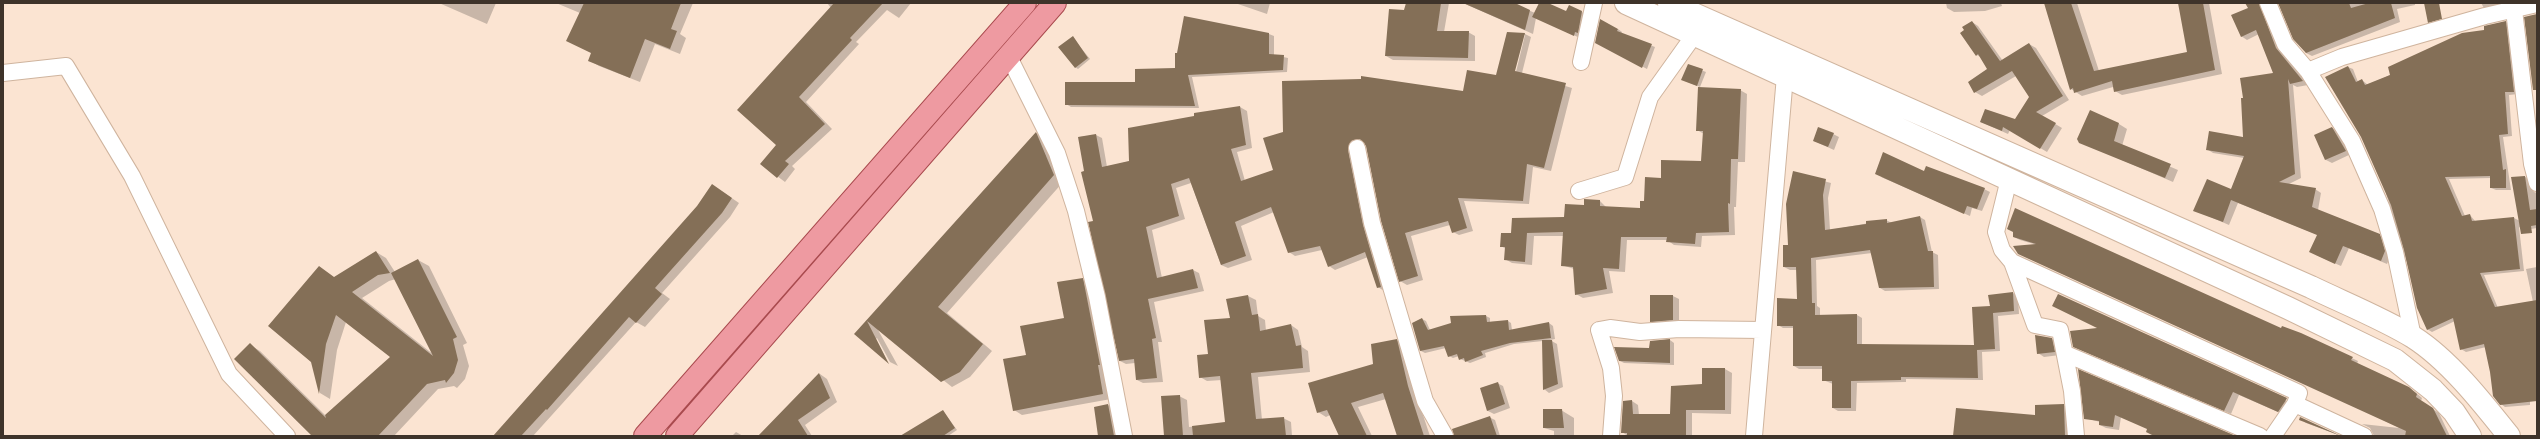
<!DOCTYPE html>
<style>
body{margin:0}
#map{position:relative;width:2540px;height:439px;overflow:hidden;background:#fbe4d2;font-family:Raleway,sans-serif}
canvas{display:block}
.frame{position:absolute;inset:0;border:4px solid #3e332a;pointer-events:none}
</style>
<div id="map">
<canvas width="2540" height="439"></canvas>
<div class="frame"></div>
</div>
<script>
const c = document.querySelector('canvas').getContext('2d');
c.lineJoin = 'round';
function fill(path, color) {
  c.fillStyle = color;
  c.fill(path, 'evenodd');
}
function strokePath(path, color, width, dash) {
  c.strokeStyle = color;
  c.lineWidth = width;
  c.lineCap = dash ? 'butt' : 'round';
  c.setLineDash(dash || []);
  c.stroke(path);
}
const shadow = new Path2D(`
 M439 3H496L487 24Z
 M556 3H693L680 34 686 38 680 54 655 44 640 82 599 66 589 60 592 53 568 41 580 13Z
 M827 3H911L899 18 887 10 856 42 859 44 806 102 832 129 792 166 795 169 785 182 761 164 777 145 831 8Z
 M1235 3H1270L1267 14Z
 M1407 3H1449L1444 32H1468L1475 36V61L1393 60 1386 56Z
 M1463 3H1512L1535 13 1540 3H1546L1566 13 1569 6 1588 15 1580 38 1536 18 1533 34Z
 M1946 3H2001L2002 6 1985 11 1954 12 1947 8Z
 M2045 3H2077L2099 71 2188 53 2179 3H2209L2222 74 2122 95 2115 91 2113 87 2082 96 2071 89Z
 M2246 3H2266L2282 52 2308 85 2297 87 2293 85 2301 178 2287 185 2315 189 2321 193 2318 210 2386 239 2391 255 2387 264 2349 248 2341 266 2316 255 2318 235 2238 203 2229 225 2194 210 2231 190 2244 158 2213 153 2207 149 2244 138 2274 74 2259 34 2247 40 2241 36 2249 9Z
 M2278 3H2415V5L2397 9 2400 22 2312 56 2306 53Z
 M2481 3H2504V4L2484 8Z
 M1972 22 1978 26 2003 61 2029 44 2036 48 2069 100 2042 116 2062 128 2047 152 2010 130 2008 134 1981 122 2015 121 2030 97 2016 76 1982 96 1975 92 1989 70 1982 58 1977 55Z
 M2506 22 2510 25 2518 94 2509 95 2512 136 2503 137 2511 190H2496L2491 188V178L2449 179 2465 216 2470 215 2475 221 2514 218 2520 221 2525 177 2530 179 2534 192 2537 193V228L2525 230 2519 227 2524 271 2484 275 2498 308 2533 302 2526 269 2537 267V397L2530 399V405L2505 407 2501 404 2486 347 2466 352 2461 349 2455 321 2432 332 2427 329 2348 67 2353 69 2358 82 2362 80 2368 85Z
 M1618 29 1622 32 1621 34 1655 47 1647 69 1596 42Z
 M1507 33 1525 34 1531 37 1522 73 1572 88 1551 171 1533 167 1529 204 1464 201 1473 231 1459 235 1453 232 1450 225 1411 236 1423 280 1407 285 1400 281 1382 220 1367 146 1364 143 1357 144 1354 154 1369 229 1387 290 1384 291 1378 287 1368 257 1335 270 1329 266 1322 250 1295 256 1289 252 1274 212 1241 226 1252 260 1228 268 1221 265 1191 183 1176 188 1185 219 1152 230 1162 278 1193 270 1199 273 1204 291 1154 302 1162 342H1158L1163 382 1143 383 1137 380 1135 363 1126 364 1120 361 1090 223 1094 222 1082 172H1085L1079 137 1096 135 1102 138 1107 167 1130 161 1129 129 1195 117V114L1240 107 1247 111 1252 148 1237 152 1245 181 1274 170 1265 138 1284 133 1283 82 1362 80V77L1464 92 1468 71 1497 77ZM1523 35H1525L1515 76 1513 75Z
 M1269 34 1274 36V55L1288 58 1287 72 1192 77 1199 108 1071 107 1066 104 1176 69Z
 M1073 38 1090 59 1078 69 1075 67Z
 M1688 65 1706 72 1700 87 1685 81Z
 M1740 90 1747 94 1745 162H1738L1736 207H1734L1735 235 1702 236 1701 247 1674 245 1667 240H1627L1625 272 1609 271 1613 293 1583 298 1576 294 1574 269 1562 265 1564 236H1534L1532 265 1512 263 1505 259 1506 249 1501 246 1511 234 1565 218 1584 206 1600 201 1606 207 1641 209 1662 179 1702 162 1704 134 1697 130Z
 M2119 124 2127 129 2122 146 2178 170 2173 182 2080 142Z
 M2332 128 2338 131 2351 154 2332 163 2326 160 2315 136Z
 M1036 133 1046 139 1064 181 947 313 992 351 970 377 952 387 877 328 898 366 890 362 877 338 876 339 886 359 855 334Z
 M1833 134 1839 137 1834 150 1814 141Z
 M1794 173 1831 183 1828 198 1830 230 1886 220 1892 223 1920 217 1925 220 1932 252 1938 255 1939 289 1885 291 1880 288 1872 253 1816 260 1817 306 1820 308V316L1857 315 1862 318V345L1975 346 1991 307 2013 293 2018 296 2019 314 1998 316 2000 351 1982 352 1983 380 1906 379V382L1857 383 1856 411H1838L1833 408V384L1823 380V369H1799L1794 366V328H1783L1778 325 1798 300 1797 270H1790L1784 267 1789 246Z
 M1881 177 1984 189 1990 192 1982 211 1972 208 1970 216Z
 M720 190 739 203 730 217 662 293 670 299 645 327 636 322 533 436H494Z
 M2014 232 2322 344 2358 361 2357 364 2415 392 2422 398 2421 401 2439 413 2450 436H2374L2370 428 2362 424 2399 428 2037 245 2020 240 2014 237Z
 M376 252 386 258 395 272 418 260 429 266 467 343 463 345 469 366 465 379 457 388 454 386 438 389 394 436H314L250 345 260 351 326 416 392 357 346 322 337 350 330 399 320 393 312 361 319 267 335 278ZM396 279 434 355 362 298 389 281Z
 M1082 279 1090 283 1111 399 1022 415 1014 410 1027 356 1065 319Z
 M2059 295 2286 401 2292 404 2285 415 2239 395 2231 414 2081 350 2100 329Z
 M1248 296 1256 300 1258 316 1265 320 1266 331 1291 325 1298 330 1302 347 1308 351 1310 372 1258 377 1262 420 1283 418 1291 422 1292 436H1165L1179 396 1187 400 1189 427 1226 423 1222 380 1207 381 1200 377 1209 355 1231 319 1227 300Z
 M1651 296H1673L1679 299V323L1656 324 1651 321Z
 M1486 316 1490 318V322L1508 321 1511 323 1512 330 1549 323 1553 326 1555 339 1550 340 1557 344 1563 387 1549 393 1544 389 1543 341 1514 344 1485 353 1486 357 1470 363 1460 359 1459 356 1453 358 1449 356 1446 348 1425 353 1421 351 1422 319 1426 321 1430 330Z
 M2052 339 2057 342 2060 355 2044 357 2038 353Z
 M1397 340 1404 345 1415 391 1430 436H1398L1386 399 1358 407 1372 436H1340L1330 415 1326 417 1318 412 1374 365Z
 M1670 340 1674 343V365L1624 363 1620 361Z
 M1703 369H1725L1732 373 1731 414 1692 413V436H1628L1622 432 1632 401 1638 405 1639 415H1671L1703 385Z
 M2079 371 2233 436H2165L2121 417 2119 430 2106 428 2100 425V422L2085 418Z
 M820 374 827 379 837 402 805 425 812 436H759Z
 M1497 383 1503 386 1510 408 1494 414 1488 411 1481 389Z
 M1108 405 1113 408 1119 436H1099Z
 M2063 405 2071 409 2072 436H1954L2036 416Z
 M1561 410 1574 418V436H1554V431L1544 428Z
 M943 411 957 430 948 436H905Z
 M1489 417 1495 420 1500 436H1455Z
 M2300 418 2341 436 2306 423Z
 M736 432 743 436H732Z`);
const building = new Path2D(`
 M584 3H681L671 29 677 31 670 49 645 39 630 78 588 61 591 53 566 41Z
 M834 3H883L850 38 852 40 799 97 825 124 785 161 789 164 777 178 760 164 776 145 737 110Z
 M1406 3H1441L1437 31H1469L1468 58 1385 56 1389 9 1404 10Z
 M1463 3H1515L1530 10 1525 30Z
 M1539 3H1548L1566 11 1569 5 1582 11 1578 33 1575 32 1574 36 1532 17Z
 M2044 3H2071L2094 71 2187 52 2178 3H2203L2215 70 2114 92 2112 81 2074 93 2073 88 2070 90Z
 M2245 3H2259L2276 48 2303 81 2290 84 2288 79 2295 174 2279 182 2316 188 2312 207 2380 234 2385 251 2381 261 2343 246 2335 264 2309 252 2317 235 2231 200 2223 222 2193 211 2207 179 2231 189 2244 156 2206 150 2209 131 2243 137 2241 98H2243L2240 78 2273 73 2256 30 2241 37 2231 15 2248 8Z
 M2278 3H2349L2351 8 2369 3H2391L2395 18 2306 53 2293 39Z
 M2424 3H2439L2442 19 2428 23Z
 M2537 14V90H2533L2524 17Z
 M1184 16 1269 33V54L1284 55 1283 70 1188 75 1195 106 1065 105V82H1135V69L1175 68V53H1177Z
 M1600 19 1618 29 1617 31 1652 44 1642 68 1595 43Z
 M1972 21 2000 61 2029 43 2063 96 2036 112 2056 123 2040 149 2003 127 2002 131 1980 122 1985 109 2015 119 2029 97 2012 71 1974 93 1968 82 1987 69 1978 54 1976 56 1960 33 1964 30 1962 27Z
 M2506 21 2514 92H2505L2508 134 2499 135 2503 170 2506 169V188H2490V176L2445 177 2462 216 2470 214 2472 221 2514 217 2520 269 2480 273 2495 307 2537 300V401L2500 405 2493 396 2490 372 2484 344 2460 350 2453 318 2427 330 2417 308 2404 250 2391 205 2361 137 2325 77 2348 66 2356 82 2362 79 2365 85 2390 75 2388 67 2462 33 2484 30V26Z
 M1507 32 1525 33 1515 71 1566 83 1544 168 1527 164 1523 201 1458 198 1467 228 1452 233 1448 221 1405 233 1418 276 1399 282 1381 221 1366 146 1360 139 1351 141 1348 150 1363 225 1381 287 1377 288 1365 252 1328 267 1320 246 1288 253 1271 207 1235 222 1246 256 1221 265 1189 178 1171 184 1179 216 1146 227 1157 278 1193 269 1198 288 1148 299 1156 338 1152 339 1157 378 1136 380 1134 359 1119 361 1088 222 1093 221 1081 172 1084 171 1078 137 1096 134 1102 167 1129 161 1128 128 1194 116V113L1240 106 1246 145 1231 149 1241 181 1273 170 1263 138 1283 132 1282 81 1361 79V76L1463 91 1467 70 1496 75Z
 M1073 36 1088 58 1075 68 1058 47Z
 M1688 64 1703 69 1697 86 1681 80Z
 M1698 87 1741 89 1738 159H1731L1730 204 1728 203 1729 232 1696 233 1695 244 1666 242 1667 237H1621L1619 269 1603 268 1607 289 1575 295 1573 267 1561 266 1563 232 1527 233 1525 262 1504 260 1505 247H1500L1501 233H1511L1512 218 1564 217 1565 204 1584 205V199L1600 200V206L1640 208V201H1644L1645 177 1661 178V160L1701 161 1703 131H1696Z
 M2090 110 2119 123 2114 141 2171 164 2165 178 2079 143 2077 139Z
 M1818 127 1834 133 1828 147 1813 141Z
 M2332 127 2346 151 2325 160 2314 135Z
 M1036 132 1054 175 938 307 983 344 960 372 941 382 867 321 889 364 854 334Z
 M1883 152 1924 171 1926 166 1985 188 1977 209 1967 206 1964 214 1875 174Z
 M1793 171 1826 179 1823 195 1825 230 1866 224V221L1887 219V223L1920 216 1928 251H1933L1934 287 1879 288 1870 250 1811 258 1812 303H1815V315L1857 314V344L1974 345 1972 307 1990 306 1988 295 2013 292 2014 311 1993 313 1995 349 1977 350 1978 378 1901 377V380L1851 381V408H1832V381H1822V366H1793V326H1777V298L1797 299 1796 267H1783V245H1788L1786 204Z
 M2525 176 2530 210 2537 209V225L2531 226 2532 233 2521 234 2511 177Z
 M712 184 732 198 722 213 655 288 662 294 636 323 629 317 547 410 546 409 521 436H493L697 206Z
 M2015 208 2281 328 2282 326 2301 333 2353 357 2351 360 2409 387 2417 394 2416 397 2433 408 2447 436H2405L2406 431 2018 254 2013 246 2036 244 2013 237V232L2007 229Z
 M376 251 390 273 378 275 352 292 433 356 391 273 418 259 457 337 453 339 458 360 454 373 446 383 445 380 427 384 378 436H312L234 359 250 343 326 418 325 415 390 357 336 315 326 344 319 394 311 362 268 326 319 266 334 277Z
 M1083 278 1100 365H1098L1103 394 1013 411 1003 359 1026 355 1020 326 1064 318 1057 282Z
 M2058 294 2287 398 2286 400 2278 412 2233 392 2224 411 2073 347 2070 331 2097 328 2052 306Z
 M1248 295 1252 315 1258 314 1260 331 1291 324 1296 346 1301 345 1303 368 1251 373 1256 419 1284 417 1286 436H1193L1192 426 1225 422 1220 376 1199 378 1197 355 1208 354 1204 320 1230 318 1226 299Z
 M1650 295H1673V320L1650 322Z
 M1486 315 1487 322 1508 320 1509 330 1549 322 1551 338 1510 343 1481 351 1483 355 1465 362 1464 358 1459 360 1457 354 1448 357 1444 346 1420 351 1412 323 1422 318 1428 330 1451 323 1450 316Z
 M2035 335 2052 338 2055 352 2037 354Z
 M1397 339 1408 386 1424 436H1397L1383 393 1351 403 1367 436H1339L1327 410 1317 413 1308 383 1373 364 1371 344Z
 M1670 339V363L1619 361 1614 347 1649 348 1650 341Z
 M1542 340H1552L1558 384 1543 390Z
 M1702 368H1725V410H1686V436H1627V433H1621L1623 401 1632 400 1633 414H1670L1671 386 1702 384Z
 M2078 369 2236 436H2154L2146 432 2147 429 2115 415 2113 427 2099 425V421L2084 419Z
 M819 373 830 398 798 420 808 436H758Z
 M1498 382 1505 404 1487 411 1480 388Z
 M1180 395 1183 436H1164L1161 396Z
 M1108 404 1114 436H1098L1094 407Z
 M2064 404 2065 436H1953L1956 408 2035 415V405Z
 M1543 409H1562L1564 428H1543Z
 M943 410 955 428 943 436H900Z
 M1490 416 1497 436H1454L1452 429Z
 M2300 417 2341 436 2299 420Z`);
const minor = new Path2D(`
 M2268 3 2285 44 2308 71 2352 141 2382 209 2395 252 2413 337
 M2514 10 2532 164 2537 183
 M1009 57 1057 153 1076 211 1097 297 1124 436
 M1581 62 1594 3
 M2308 71 2342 57 2485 16 2537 4
 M3 73 66 66 132 176 229 374 287 436
 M1357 148 1372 223 1425 401 1445 436
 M2009 179 1996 232 2002 250 2012 262 2035 325 2060 330 2072 391 2076 436
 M1579 191 1625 177 1650 97 1695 34
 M2012 262 2299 393 2295 404 2364 436
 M2066 354 2260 436
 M1611 436 1614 396 1611 368 1599 330 1610 328 1640 332 1679 329 1763 330
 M1754 436 1785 76
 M2273 436 2295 404`);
const secondary = new Path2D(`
 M1626 3 2288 308 2395 360 2433 390 2454 412 2470 436
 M1669 3 2311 287C2342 302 2384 319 2413 337 2449 360 2482 402 2509 436`);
const primary = new Path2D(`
 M645 436 1025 3
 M677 436 1055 3`);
fill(shadow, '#0003');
fill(building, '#846f57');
strokePath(minor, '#cfb49e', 18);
strokePath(secondary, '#cfb49e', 24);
strokePath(primary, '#a94a4e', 24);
strokePath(minor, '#fff', 16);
strokePath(secondary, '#fff', 22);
strokePath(primary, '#ee9aa1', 22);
</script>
